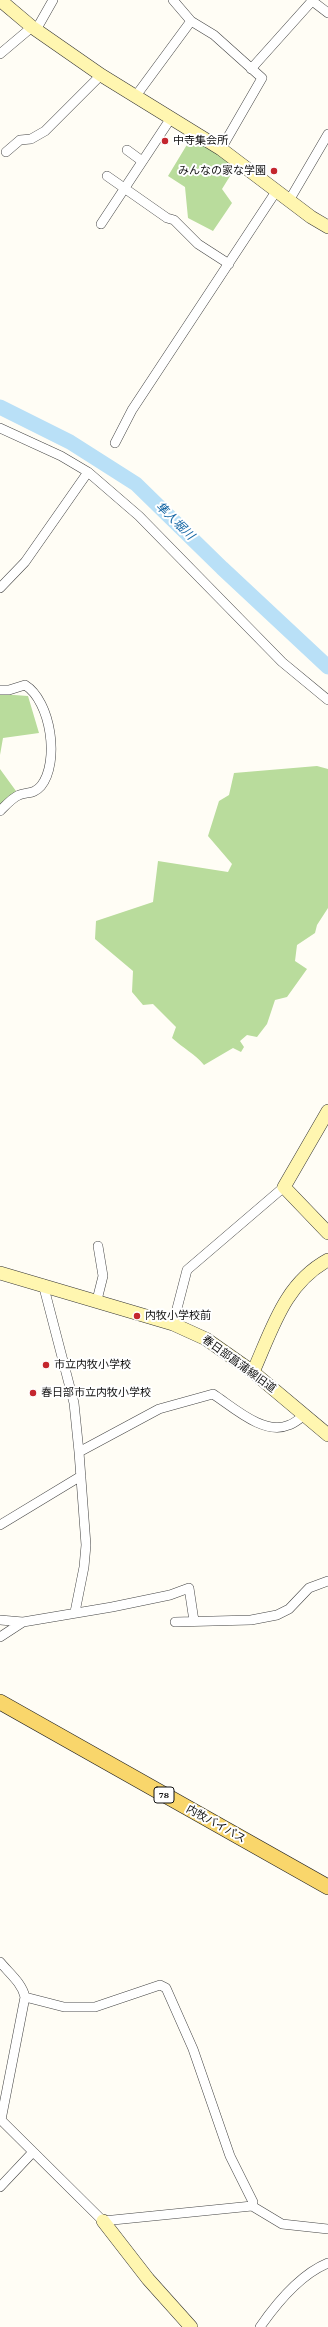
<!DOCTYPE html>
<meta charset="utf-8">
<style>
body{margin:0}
canvas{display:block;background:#fffdf5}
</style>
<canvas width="328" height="2327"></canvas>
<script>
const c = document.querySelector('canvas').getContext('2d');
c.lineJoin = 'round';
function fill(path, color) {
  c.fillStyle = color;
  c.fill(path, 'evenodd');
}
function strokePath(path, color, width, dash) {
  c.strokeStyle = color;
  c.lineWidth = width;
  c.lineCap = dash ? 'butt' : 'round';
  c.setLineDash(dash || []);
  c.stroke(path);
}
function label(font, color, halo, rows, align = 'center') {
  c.font = font + ' "Crimson Pro","Noto Sans JP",serif';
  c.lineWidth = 4;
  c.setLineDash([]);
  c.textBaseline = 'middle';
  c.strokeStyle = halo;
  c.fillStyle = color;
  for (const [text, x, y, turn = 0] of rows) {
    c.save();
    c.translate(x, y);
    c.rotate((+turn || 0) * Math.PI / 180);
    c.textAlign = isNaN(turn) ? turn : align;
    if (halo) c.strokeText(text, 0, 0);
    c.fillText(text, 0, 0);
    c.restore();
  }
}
const forest = new Path2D(`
 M191 138 226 159 235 168 222 189 232 203 213 231 188 218 185 187 168 176Z
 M0 694 28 696 39 733 3 738 0 755Z
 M317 766 328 769V908L317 925 315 933 297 945 295 961 307 969 287 997 275 1000 267 1024 257 1037 247 1035 240 1041 244 1047 241 1052 233 1048 204 1065C195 1054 183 1048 172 1038L176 1027 153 1004 143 1005 132 992 133 971 95 939 96 921 153 902 158 861 228 872 232 864 208 836 219 801 229 795 234 773Z
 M0 769 16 791 0 805Z`);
const river = new Path2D(`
 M0 407 70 442 136 484 222 568 328 667`);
const street = new Path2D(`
 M173 0 191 21 214 35 262 78 221 149
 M311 0 328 13
 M36 30 53 0
 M0 54 32 27
 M251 69 312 1
 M135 97 191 21
 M127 150 142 161
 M6 152 20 140 31 139 45 131 101 75
 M107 176 167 218 174 220 198 244 229 264
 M290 199 328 134
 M101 224 171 118
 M0 428 61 456 88 472 139 516 282 662 328 700
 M115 443 132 410 277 190
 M0 588 25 562 88 472
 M0 690H9L25 685C51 701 60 762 41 786 34 794 28 792 19 795 12 798 6 805 0 811
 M43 1284 74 1403 79 1452 86 1545 84 1567 75 1612
 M97 1300 103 1276 98 1246
 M173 1324 187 1270 284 1187
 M79 1452 159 1409 213 1394C233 1407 264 1436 289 1425 295 1423 300 1418 305 1415
 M0 1525 81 1476
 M0 1620 23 1622
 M175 1622 251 1620 277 1615 289 1609 309 1588 328 1581
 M0 1637 23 1622 112 1607 170 1595 189 1588 194 1621
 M0 1962C9 1973 22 1983 25 1997L1 2120
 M25 1997 64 2007H95L160 1985 166 1988 193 2049 230 2156 253 2202 252 2206
 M0 2119 103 2221 252 2206 282 2224 328 2229
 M0 2187 33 2152
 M260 2327C276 2304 301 2274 328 2263`);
const secondary = new Path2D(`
 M0 0 32 27 101 75 221 149 311 217 328 227
 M328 1111 284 1187 328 1233
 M0 1273 173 1324 206 1339 253 1372 328 1435
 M253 1372C272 1330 284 1284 328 1260
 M103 2221 148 2279 191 2327`);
const primary = new Path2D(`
 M0 1702 328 1887`);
const markers = [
 [165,141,4,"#c4262e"],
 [274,171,4,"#c4262e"],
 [137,1316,4,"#c4262e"],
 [46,1365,4,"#c4262e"],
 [33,1393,4,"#c4262e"]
];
const shields = [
 [164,1795,20]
];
const shieldNames = [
 ["78",164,1795]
];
const poiNames = [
 ["中寺集会所",173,141],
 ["みんなの家な学園",266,171,"right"],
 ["内牧小学校前",145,1316],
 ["市立内牧小学校",54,1365],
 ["春日部市立内牧小学校",41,1393]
];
const streetNames = [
 ["春日部菖蒲線旧道",239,1364,36],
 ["内牧バイパス",216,1824,29]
];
const waterNames = [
 ["隼人堀川",175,521,44]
];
fill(forest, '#b9dc9c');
strokePath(river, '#b9e0f7', 15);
strokePath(street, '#444', 10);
strokePath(secondary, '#333', 14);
strokePath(primary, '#222', 16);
strokePath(street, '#fff', 9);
strokePath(secondary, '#fff6b0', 13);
strokePath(primary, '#f9d66b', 15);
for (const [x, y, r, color] of markers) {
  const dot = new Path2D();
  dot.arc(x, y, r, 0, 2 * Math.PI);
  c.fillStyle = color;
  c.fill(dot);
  strokePath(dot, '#fff', 1.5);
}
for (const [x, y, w] of shields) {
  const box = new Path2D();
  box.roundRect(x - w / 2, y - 8, w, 16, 3);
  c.fillStyle = '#fff';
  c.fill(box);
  strokePath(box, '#111', 1);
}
label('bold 10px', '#111', null, shieldNames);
label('11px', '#111', '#fff', poiNames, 'left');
label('11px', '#111', '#fff', streetNames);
label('italic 12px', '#1768a6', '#fff', waterNames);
</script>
